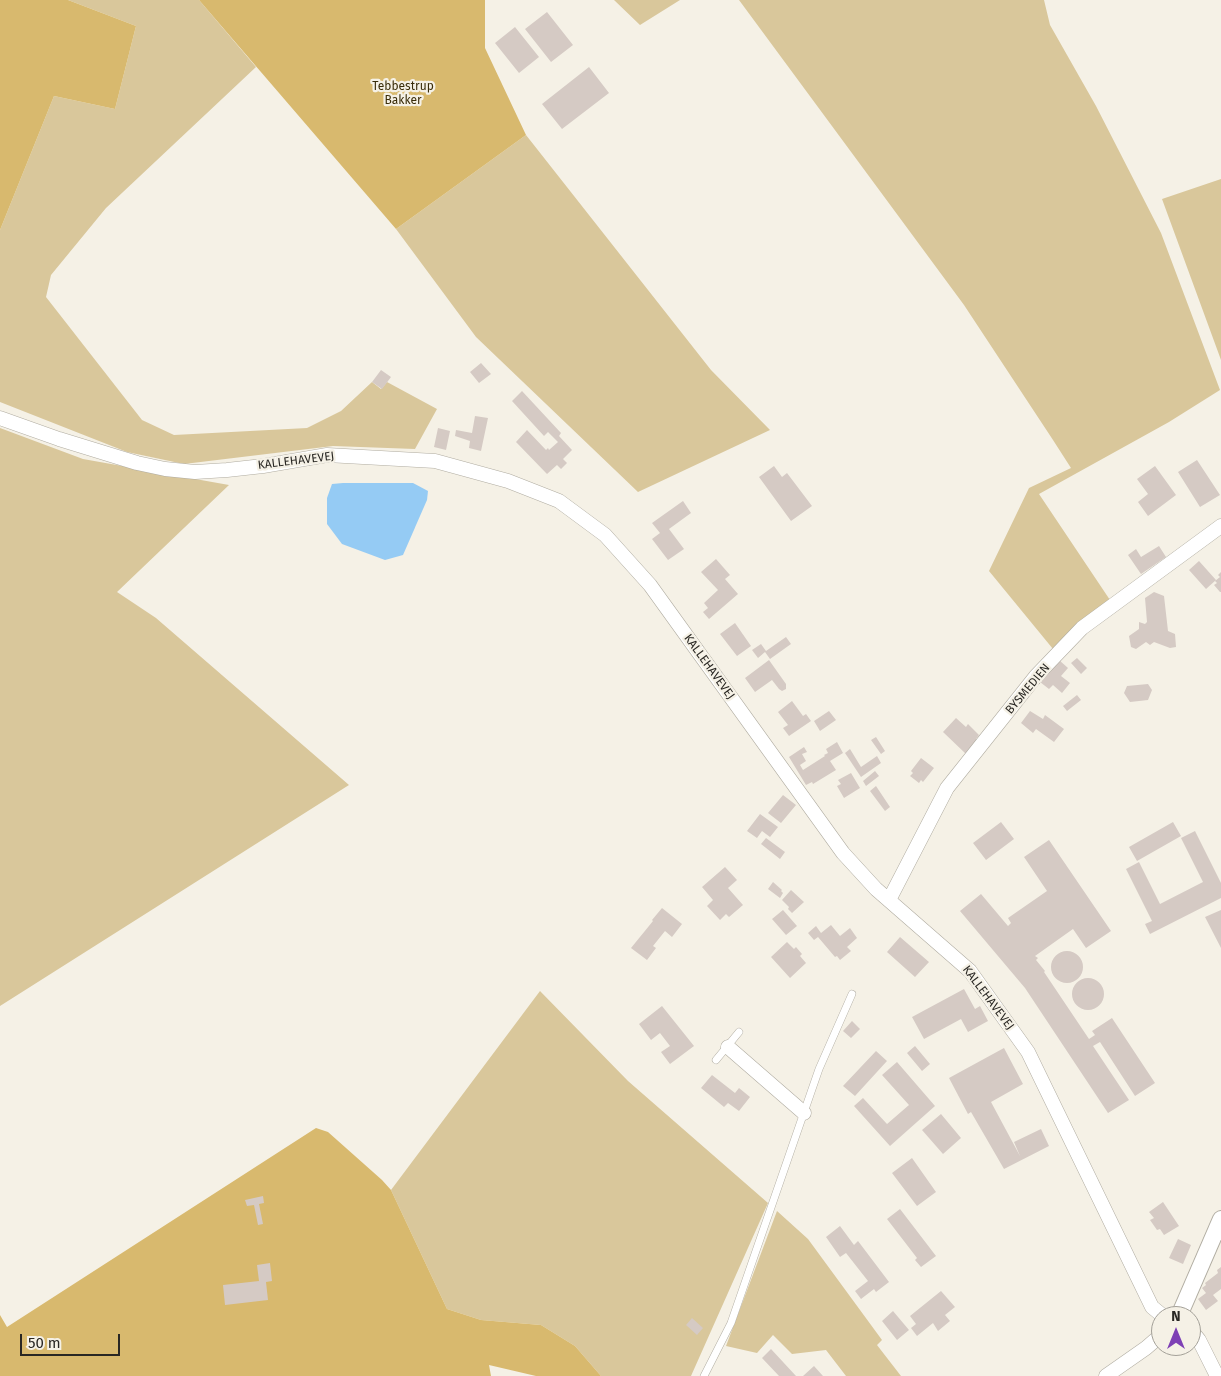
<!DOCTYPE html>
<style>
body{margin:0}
#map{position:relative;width:1221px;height:1376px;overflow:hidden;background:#f5f1e6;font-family:"Fira Sans",sans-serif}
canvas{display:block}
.north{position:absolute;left:1151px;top:1306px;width:50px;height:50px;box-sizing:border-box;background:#f5f1e6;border:1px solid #a3a098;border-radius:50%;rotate:0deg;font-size:14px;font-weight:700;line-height:20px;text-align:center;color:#292723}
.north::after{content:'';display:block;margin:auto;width:18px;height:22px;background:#7e40b5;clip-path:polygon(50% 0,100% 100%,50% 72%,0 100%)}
.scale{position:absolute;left:20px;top:1334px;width:100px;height:22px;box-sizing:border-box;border:2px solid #292723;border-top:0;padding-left:6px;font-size:15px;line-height:18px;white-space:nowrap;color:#292723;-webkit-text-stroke:4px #f5f1e6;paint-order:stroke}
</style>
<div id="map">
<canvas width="1221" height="1376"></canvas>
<div class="north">N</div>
<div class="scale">50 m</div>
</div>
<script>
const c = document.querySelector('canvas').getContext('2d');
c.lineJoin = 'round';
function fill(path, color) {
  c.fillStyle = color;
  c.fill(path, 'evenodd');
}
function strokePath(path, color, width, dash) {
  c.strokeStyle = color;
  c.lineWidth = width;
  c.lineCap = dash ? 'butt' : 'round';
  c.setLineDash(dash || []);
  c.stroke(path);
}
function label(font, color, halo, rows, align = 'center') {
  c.font = font + ' "Fira Sans",sans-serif';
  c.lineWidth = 4.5;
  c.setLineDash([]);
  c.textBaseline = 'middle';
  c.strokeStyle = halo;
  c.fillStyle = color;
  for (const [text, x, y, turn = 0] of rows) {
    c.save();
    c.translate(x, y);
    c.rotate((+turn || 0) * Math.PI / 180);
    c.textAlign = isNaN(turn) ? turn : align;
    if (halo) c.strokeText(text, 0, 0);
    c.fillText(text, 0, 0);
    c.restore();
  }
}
const green = new Path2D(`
 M68 0H199L256 67 106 208 51 275 46 297 142 420 174 435 307 428 341 411 372 382 381 389 387 382 437 409 415 449 333 446 184 464 127 452 0 402V230L54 96 115 109 136 26Z
 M614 0H680L640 25Z
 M739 0H1044L1050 25 1096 106 1161 233 1220 390 1169 422 1039 494 1110 600 1053 649 989 571 1029 488 1071 468 1053 440 964 305Z
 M526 135 711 370 770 430 638 492 476 337 396 229Z
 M1221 179V360L1162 199Z
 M0 428 83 459 229 485 117 592 156 618 349 785 0 1006Z
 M540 991 628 1081 768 1203 691 1376H601L575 1346 541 1325 481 1320 447 1309 391 1190Z
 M777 1211 808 1239 882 1340 877 1345 901 1376H846L826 1350 792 1354 773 1335 757 1353 726 1346Z`);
const forest = new Path2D(`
 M0 0H68L136 26 115 109 54 96 0 230Z
 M199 0H485V48L526 135 396 229Z
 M316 1128 328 1132 382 1180 391 1190 447 1309 481 1320 541 1325 575 1346 601 1376H536L489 1365 491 1376H0V1315L7 1327Z`);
const water = new Path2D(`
 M343 483H413L428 491 427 500 403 555 385 560 342 544 327 524V498L332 484Z`);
const building = new Path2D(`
 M547 12 573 45 551 62 525 29Z
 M515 27 539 57 519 73 495 43Z
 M589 67 609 93 562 129 542 104Z
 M481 363 491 374 479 383 470 372Z
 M381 370 391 377 382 389 372 382Z
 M522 391 561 433 559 436 572 450 563 459 567 463 561 469 557 465 547 474 516 442 527 430 546 450 548 448 549 450 558 442 548 432 544 436 512 401Z
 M475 416 488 418 481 451 469 448 470 441 455 436 456 430 472 433Z
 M438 428 450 431 446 450 434 447Z
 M1197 460 1220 495 1200 507 1178 472Z
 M774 466 782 477 787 473 812 506 791 521 759 477Z
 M1155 466 1176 495 1148 516 1138 502 1148 494 1137 479Z
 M683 501 691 513 669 529 684 549 668 560 652 539 660 533 652 523Z
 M1159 546 1166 557 1141 574 1128 555 1136 549 1141 557Z
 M716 559 730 575 725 579 738 594 709 619 703 612 708 608 704 603 718 590 701 572Z
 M1199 561 1216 580 1206 589 1189 570Z
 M1221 572V592H1220L1214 585 1217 583 1215 581 1220 577 1218 575Z
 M1154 592 1164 596 1168 631 1175 634 1176 647 1170 648 1154 642 1150 645 1146 642 1136 649 1131 647 1129 636 1139 629V622L1145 624 1147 622 1145 598Z
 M735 623 751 646 737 656 720 634Z
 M786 637 791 644 770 659 765 652 758 658 752 650 761 644 766 651Z
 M1077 658 1087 668 1081 674 1071 663Z
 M769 660 786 684V689L782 691 779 689 772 680 755 692 745 678Z
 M1059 660 1068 668 1061 676 1070 683 1062 693 1053 685 1049 689 1040 682Z
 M1148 684 1152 690 1148 700 1130 702 1124 693 1127 686Z
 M1077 695 1081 700 1067 711 1063 706Z
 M792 701 803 716 806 714 811 721 789 736 783 728 788 725 778 712Z
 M829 711 836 720 820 731 814 721Z
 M1030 711 1043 719 1045 715 1064 729 1054 742 1036 729 1033 733 1021 723Z
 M956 718 966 727 968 724 979 735 976 739 978 740 966 754 943 732Z
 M876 737 885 751 881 754 871 740Z
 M837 742 843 753 830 761 836 770 813 784 812 782 806 785 789 757 804 747 807 752 802 754 806 761 800 765 803 770 825 756 824 755 828 753 826 749Z
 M850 749 861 767 877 756 881 763 861 777 845 753Z
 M921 758 934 768 923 782 921 780 919 783 910 776 913 773 911 771Z
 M875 771 879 776 866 786 863 781Z
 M851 773 860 788 844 798 837 786 841 784 838 780Z
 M876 786 890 807 885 811 870 791Z
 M783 795 796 805 781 823 768 813Z
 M760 814 778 827 770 837 762 831 757 838 747 831Z
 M1001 822 1014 839 986 860 973 843Z
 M1173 822 1181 836 1137 861 1129 847Z
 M1195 831 1221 883V898L1150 934 1145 924 1152 921 1126 869 1139 862 1160 904 1203 882 1181 838Z
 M766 838 785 852 780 859 761 844Z
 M1049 840 1111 931 1086 948 1073 929 1035 956 1038 958 1036 960 1045 971 1044 972 1089 1039 1095 1035 1092 1031 1112 1018 1155 1083 1135 1096 1100 1042 1093 1046 1129 1100 1108 1113 1025 988 960 911 981 894 1008 926 1011 923 1008 918 1047 891 1024 857Z
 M725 867 737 880 728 888 743 905 729 917 726 914 720 920 707 906 713 900 702 887Z
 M773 882 782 890 781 891 783 893 780 898 768 889Z
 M791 890 804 902 792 913 788 909 789 907 782 900Z
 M662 908 682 924 672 937 665 931 653 946 656 948 647 960 631 948 653 921 652 920Z
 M783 910 797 926 786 935 772 919Z
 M1221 910V948L1205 917Z
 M831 925 840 936 850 928 857 938 847 947 851 951 840 960 837 956 835 957 818 937 814 940 808 933 816 926 821 933Z
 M900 937 929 962 915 977 887 952Z
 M787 942 794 949 796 947 802 954 800 956 806 963 790 978 771 957Z
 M1051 967a16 16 0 1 1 32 0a16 16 0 1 1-32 0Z
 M1072 994a16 16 0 1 1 32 0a16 16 0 1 1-32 0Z
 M964 989 975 1009 980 1006 988 1021 968 1032 961 1019 924 1039 912 1017Z
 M662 1006 694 1046 670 1064 661 1052 670 1046 660 1033 651 1040 639 1024Z
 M852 1021 860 1029 851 1038 843 1031Z
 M915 1046 930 1064 922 1071 907 1053Z
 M1004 1048 1023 1084 991 1102 1020 1156 1014 1142 1041 1129 1049 1146 1004 1169 971 1112 968 1114 949 1078Z
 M876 1051 887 1061 855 1096 843 1086Z
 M897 1062 935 1106 890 1146 854 1106 863 1098 887 1124 909 1105 882 1075Z
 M712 1075 735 1093 739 1088 750 1097 739 1111 728 1103 724 1107 701 1088Z
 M941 1114 961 1138 943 1154 922 1130Z
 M912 1158 936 1192 917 1206 892 1173Z
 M263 1196 264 1203 259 1204 263 1224 258 1225 254 1205 247 1206 245 1200Z
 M1163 1202 1179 1226 1164 1235 1160 1229 1157 1230 1150 1220 1154 1218 1149 1212Z
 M900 1209 936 1256 921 1267 915 1260 917 1258 887 1219Z
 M840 1226 854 1245 858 1241 889 1282 876 1292 874 1289 861 1299 855 1291 868 1281 846 1253 840 1257 826 1237Z
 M1178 1239 1191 1245 1183 1264 1169 1258Z
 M270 1263 272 1281 266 1282 268 1300 225 1305 223 1285 259 1281 257 1265Z
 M1221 1267V1289L1213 1295 1218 1301 1206 1310 1198 1299 1206 1293 1202 1288 1206 1285 1205 1283 1218 1273 1217 1270Z
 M941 1291 955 1307 945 1315 950 1321 938 1331 933 1323 917 1336 911 1328 916 1324 910 1316Z
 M893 1311 909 1330 897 1340 882 1321Z
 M692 1318 703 1328 697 1335 686 1325Z
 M771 1349 796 1376H779L762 1358Z
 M814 1366 823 1376H803Z`);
const service = new Path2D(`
 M716 1060 739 1032
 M704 1376 731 1323 819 1069 852 994`);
const minor = new Path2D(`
 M0 418 59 439 137 463 165 469 195 472 227 470 263 466 327 455 435 461 508 481 559 501 605 535 650 585 843 853 876 889 970 971 1028 1052 1152 1307 1163 1316
 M889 900 947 788 1036 676 1082 628 1221 526
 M728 1047 804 1113
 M1191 1330 1199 1340 1217 1376
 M1106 1376 1146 1348 1161 1335`);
const tertiary = new Path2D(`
 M1179 1316 1221 1219`);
const parkNames = [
 ["Tebbestrup",403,87],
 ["Bakker",403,101]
];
const streetNames = [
 ["KALLEHAVEVEJ",296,461,-7],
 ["KALLEHAVEVEJ",709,667,54],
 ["BYSMEDIEN",1028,689,-50],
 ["KALLEHAVEVEJ",988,998,53]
];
fill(green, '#d9c79b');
fill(forest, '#d8b96e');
fill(water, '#95cbf4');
fill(building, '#d5cac4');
strokePath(service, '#b0aca1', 8);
strokePath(minor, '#b0aca1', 15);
strokePath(tertiary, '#b0aca1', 18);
strokePath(service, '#fff', 7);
strokePath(minor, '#fff', 14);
strokePath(tertiary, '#fff', 16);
label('12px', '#392c09', '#f5f1e6', parkNames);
label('12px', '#292723', '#f5f1e6', streetNames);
</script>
